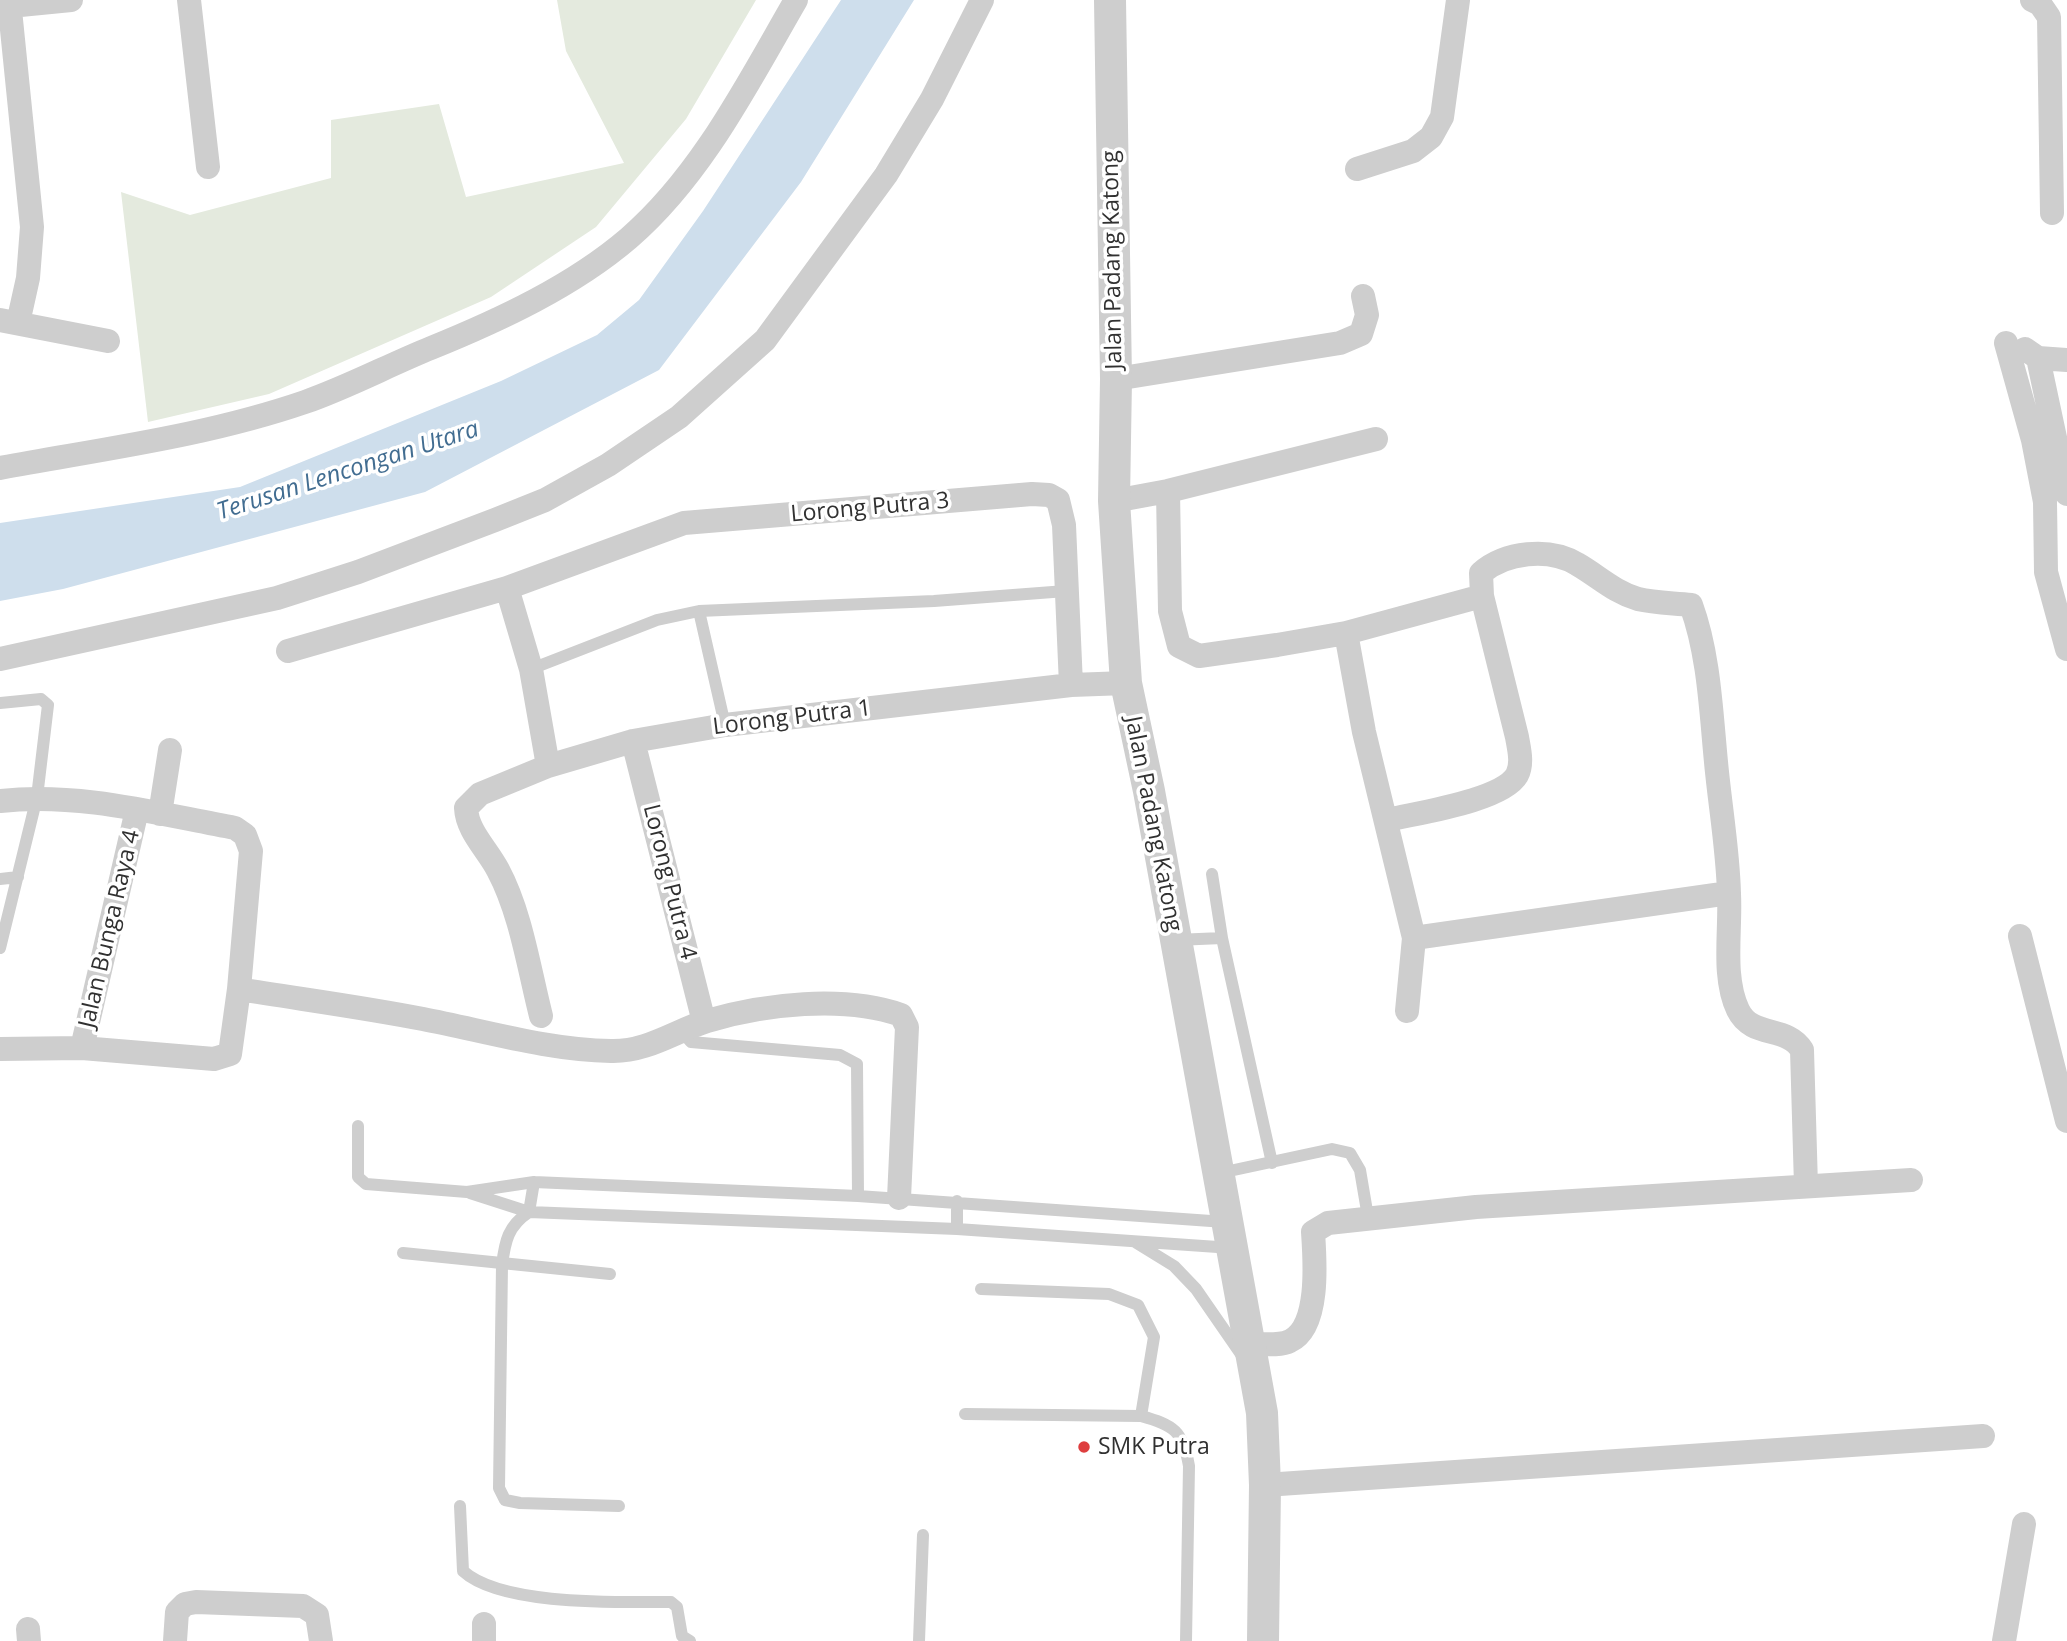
<!DOCTYPE html>
<style>
body{margin:0}
canvas{display:block;background:#fff}
</style>
<canvas width="2067" height="1641"></canvas>
<script>
const c = document.querySelector('canvas').getContext('2d');
c.lineJoin = 'round';
function fill(path, color) {
  c.fillStyle = color;
  c.fill(path, 'evenodd');
}
function strokePath(path, color, width, dash) {
  c.strokeStyle = color;
  c.lineWidth = width;
  c.lineCap = dash ? 'butt' : 'round';
  c.setLineDash(dash || []);
  c.stroke(path);
}
function label(font, color, halo, rows, align = 'center') {
  c.font = font + ' "Open Sans",sans-serif';
  c.lineWidth = 7;
  c.setLineDash([]);
  c.textBaseline = 'middle';
  c.strokeStyle = halo;
  c.fillStyle = color;
  for (const [text, x, y, turn = 0] of rows) {
    c.save();
    c.translate(x, y);
    c.rotate((+turn || 0) * Math.PI / 180);
    c.textAlign = isNaN(turn) ? turn : align;
    if (halo) c.strokeText(text, 0, 0);
    c.fillText(text, 0, 0);
    c.restore();
  }
}
const green = new Path2D(`
 M557 0H756L686 119 596 227 491 297 269 394 148 422 121 192 190 215 331 178V120L439 104 466 197 624 163 566 51Z`);
const water = new Path2D(`
 M841 0H914L801 182 659 370 425 492 63 589 0 601V523L240 487 501 381 597 335 639 300 703 211Z`);
const service = new Path2D(`
 M699 611 725 725
 M531 669 657 620 699 611 934 601 1066 591
 M0 703 41 699 48 705 37 797 0 948
 M1212 874 1222 938
 M0 879 18 877
 M1176 940 1222 938 1272 1163
 M683 1033 691 1042 840 1055 857 1064 858 1196
 M358 1126V1177L366 1184 467 1192 534 1182 858 1196 1225 1222
 M1220 1173 1332 1149 1350 1153 1360 1170 1368 1217
 M534 1182 529 1212C508 1226 505 1241 502 1265L499 1488 505 1500 520 1503 619 1506
 M470 1193 529 1212 957 1229 1232 1248
 M957 1229V1201
 M1135 1242 1174 1266 1196 1289 1243 1357
 M403 1253 610 1274
 M981 1289 1109 1294 1138 1305 1154 1337 1141 1416
 M965 1414 1141 1416C1174 1425 1183 1431 1189 1466L1186 1641
 M460 1506 463 1571C501 1606 619 1602 671 1602L677 1607 682 1636 690 1641
 M919 1641 923 1535`);
const minor = new Path2D(`
 M9 0 32 227 28 278 18 323
 M189 0 208 167
 M2032 0 2040 4 2049 17 2052 213
 M0 7 71 0
 M1357 169 1413 151 1431 137 1442 117 1458 0
 M0 320 108 341
 M2006 343 2033 440 2045 502 2046 572 2067 649
 M2025 349 2038 358 2067 360
 M2038 358 2067 494
 M1116 379 1340 343 1361 334 1367 315 1363 296
 M0 468C102 449 206 436 305 402 348 387 389 365 431 348 500 320 573 286 629 238 702 175 749 81 796 0
 M1168 491 1170 611 1179 646 1199 656 1277 645 1346 633 1482 596 1517 737C1519 749 1523 763 1517 775 1502 801 1416 813 1388 820
 M1114 501 1168 491 1376 439
 M1482 596 1481 573C1505 552 1549 547 1577 564 1598 576 1614 592 1638 599 1655 603 1674 603 1691 605 1709 654 1711 711 1716 762 1720 806 1728 850 1729 894 1731 931 1722 976 1738 1010 1752 1039 1787 1025 1802 1050L1806 1186
 M1346 633 1364 732 1414 938 1407 1011
 M288 651 507 588
 M0 659 277 598 358 572 495 520 545 500 608 465 679 417 765 340 886 175 932 99 982 0
 M633 741 704 1022
 M548 766 531 669 507 588 684 523 1032 494 1049 495 1058 500 1064 525 1071 685
 M0 801C79 792 158 814 235 828L245 835 251 851 239 989 230 1054 214 1059 82 1048 0 1049
 M160 814 170 750
 M2020 936 2067 1121
 M1414 938 1729 893
 M239 989C300 999 362 1007 423 1019 485 1031 548 1050 611 1051 647 1052 675 1031 707 1021 764 1004 844 995 901 1015L907 1027 899 1198
 M541 1016C529 969 521 913 498 870 487 849 467 831 466 808L480 794 548 766 633 741 725 725 1071 685 1126 683
 M82 1048 137 810
 M1251 1344C1262 1344 1280 1346 1290 1341 1320 1327 1315 1261 1313 1232L1328 1223 1476 1207 1911 1180
 M1265 1485 1983 1436
 M28 1629 29 1641
 M175 1641 177 1612 185 1604 196 1602 303 1606 317 1615 321 1641
 M484 1641V1624
 M2004 1641 2024 1524`);
const tertiary = new Path2D(`
 M1110 0 1116 379 1114 501 1126 683 1149 791 1262 1413 1265 1485 1263 1641`);
const markers = [
 [1084,1447,7,"#de3e3f"]
];
const streetNames = [
 ["Jalan Padang Katong",1113,260,-91],
 ["Lorong Putra 3",870,508,-5],
 ["Lorong Putra 1",792,718,-7],
 ["Jalan Padang Katong",1153,824,79],
 ["Lorong Putra 4",669,882,76],
 ["Jalan Bunga Raya 4",110,929,-77]
];
const poiNames = [
 ["SMK Putra",1098,1447]
];
const waterNames = [
 ["Terusan Lencongan Utara",348,471,-18]
];
fill(green, '#e4eade');
fill(water, '#cedeec');
strokePath(service, '#cecece', 12);
strokePath(minor, '#cecece', 24);
strokePath(tertiary, '#cecece', 32);
for (const [x, y, r, color] of markers) {
  const dot = new Path2D();
  dot.arc(x, y, r, 0, 2 * Math.PI);
  c.fillStyle = color;
  c.fill(dot);
  strokePath(dot, '#fff', 2.5);
}
label('23px', '#313131', '#fff', streetNames);
label('23px', '#313131', '#fff', poiNames, 'left');
label('italic 24px', '#426d91', '#fff', waterNames);
</script>
